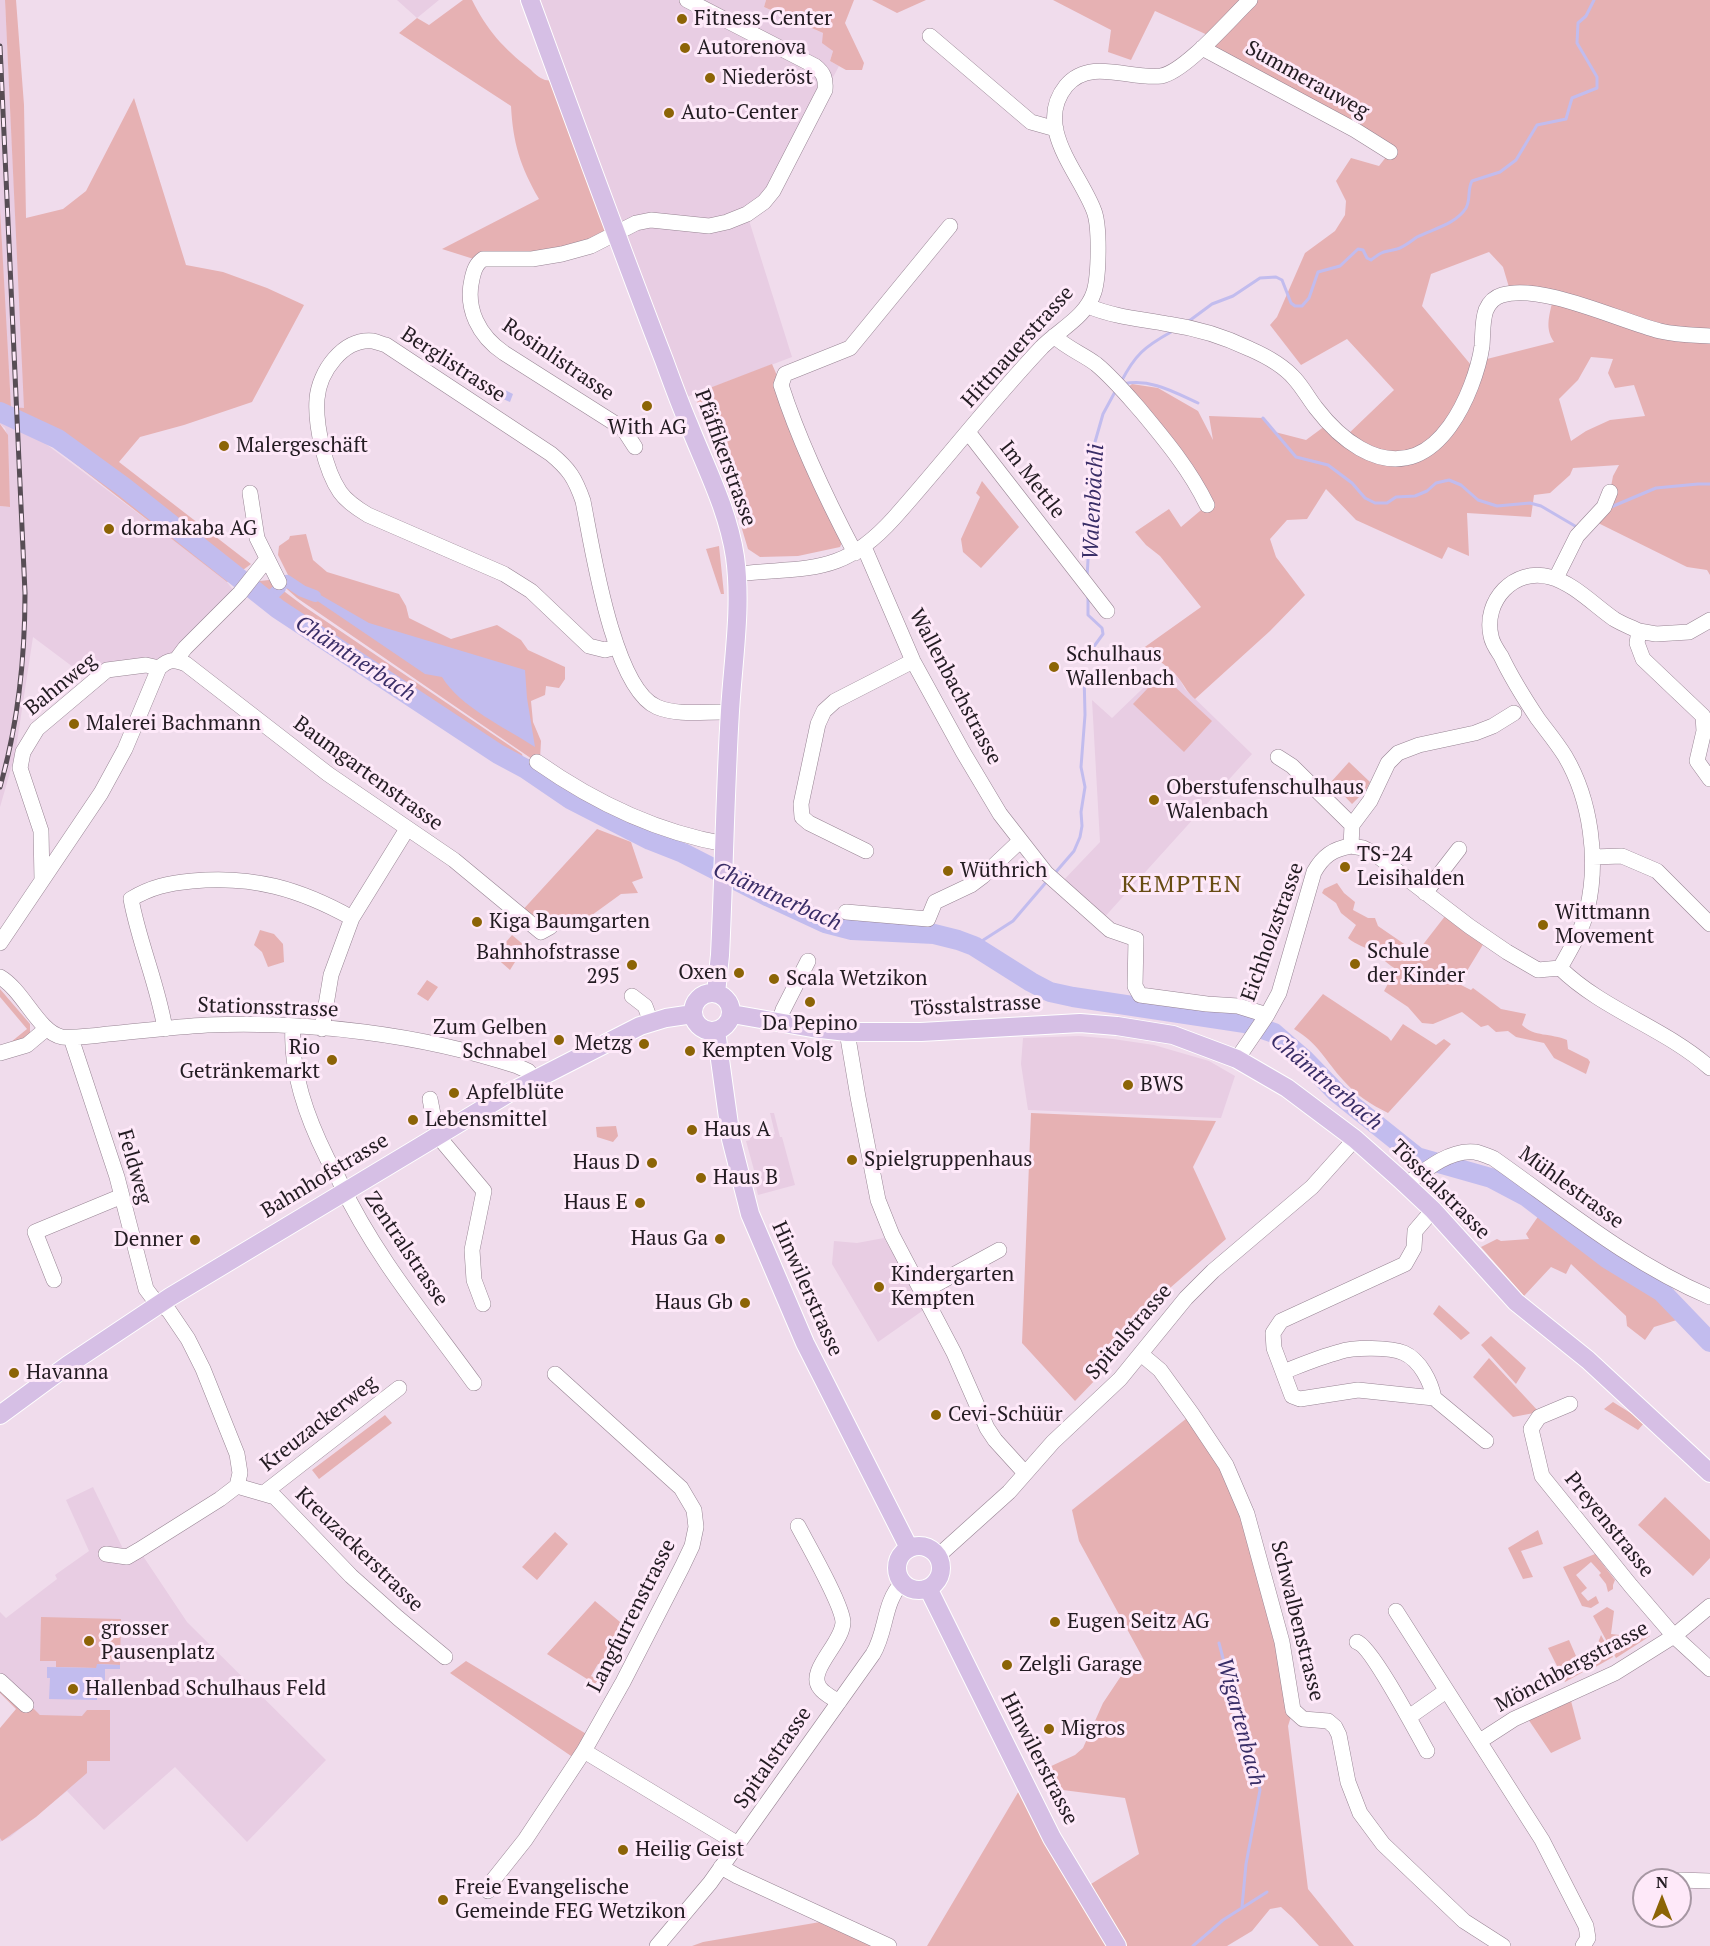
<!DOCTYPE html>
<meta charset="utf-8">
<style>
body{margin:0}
#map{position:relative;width:1710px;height:1946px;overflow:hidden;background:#f0dcec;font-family:"PT Serif",serif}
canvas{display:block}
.north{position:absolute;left:1632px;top:1868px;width:60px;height:60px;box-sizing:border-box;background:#fee9f9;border:2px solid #a697a3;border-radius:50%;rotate:0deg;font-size:16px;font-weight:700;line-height:24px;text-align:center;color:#231c22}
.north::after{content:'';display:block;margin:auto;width:21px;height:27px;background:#8c6406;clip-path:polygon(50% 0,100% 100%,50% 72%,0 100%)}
</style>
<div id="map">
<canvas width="1710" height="1946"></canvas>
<div class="north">N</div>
</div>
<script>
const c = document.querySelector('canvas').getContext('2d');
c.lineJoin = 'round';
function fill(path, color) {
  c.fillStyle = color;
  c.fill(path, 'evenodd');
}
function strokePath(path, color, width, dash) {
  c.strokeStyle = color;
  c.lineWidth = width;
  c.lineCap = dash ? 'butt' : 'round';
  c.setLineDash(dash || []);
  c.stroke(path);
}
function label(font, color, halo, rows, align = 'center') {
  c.font = font + ' "PT Serif",serif';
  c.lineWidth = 6;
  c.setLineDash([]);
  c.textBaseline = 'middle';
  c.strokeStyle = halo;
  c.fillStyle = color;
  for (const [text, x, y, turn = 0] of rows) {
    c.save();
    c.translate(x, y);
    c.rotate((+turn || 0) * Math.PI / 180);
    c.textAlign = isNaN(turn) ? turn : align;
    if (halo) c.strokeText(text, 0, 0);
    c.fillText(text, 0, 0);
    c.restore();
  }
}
const built = new Path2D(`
 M0 0H5L25 408H11L6 338 0 208Z
 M397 0H439L417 18Z
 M530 0H766L764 7 823 33 833 51 830 61 839 66 789 161 747 214 792 357 679 400Z
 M3 419 27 426 38 438 179 544 227 582 237 595 185 648 146 665 93 682 33 637 15 755 0 807V506L9 507 8 439 5 428 0 424V420Z
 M1166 666 1180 680 1185 689 1252 754 1101 921 1059 885 1100 842 1092 700 1112 718Z
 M1079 1036 1113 1039 1154 1045 1209 1061 1235 1076 1221 1118 1028 1110 1021 1064 1023 1038Z
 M770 1113H774L780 1137H782L795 1185 758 1195 754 1178 757 1179 759 1175 757 1171 754 1170 746 1141 750 1140 749 1136 756 1134 757 1138 775 1134Z
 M884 1238 925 1309 878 1342 832 1264 834 1241 857 1243Z
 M93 1487 127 1557 139 1550 187 1622 326 1760 247 1842 175 1767 104 1830 67 1791 10 1837 0 1842V1748L40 1715 0 1681V1612L6 1618 57 1579 55 1575 89 1551 66 1500Z`);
const green = new Path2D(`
 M5 0H16L24 105 26 218 63 209 86 191 134 98 186 265 223 272 267 288 304 305 252 402 184 425 140 437 119 462 251 564 227 582 27 426 10 420H0V208L11 407 24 408Z
 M463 0H472C487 30 503 48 530 69 534 73 539 78 545 80 550 81 554 80 559 79L615 235 606 240 480 261 442 249 539 199C520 166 513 143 511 106L399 33 417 18 429 25Z
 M766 0H854L845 23 864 63 862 70H846L830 61 833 51 822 43 823 33 764 7Z
 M872 0H926L897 13Z
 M1053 0H1710V575L1707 570 1687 567 1592 520 1610 492 1613 476 1619 465 1573 468 1570 475 1550 493 1534 495 1531 517 1467 513 1469 556 1448 547 1442 559 1356 520 1326 489 1307 519 1287 520 1270 539 1276 557 1305 595 1270 631 1195 699C1188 693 1185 687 1180 680 1170 666 1155 659 1142 649L1201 607 1160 556 1146 545 1135 532 1169 509 1181 527 1207 505 1123 391 1132 384 1158 388 1198 411 1213 440 1209 416 1263 418 1275 432 1306 440 1329 423 1345 437 1394 390 1347 339 1301 365 1270 325 1277 317 1305 253 1335 231 1345 215 1346 201 1336 181 1351 158 1379 166 1390 152 1202 48 1212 37 1155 11 1131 60 1108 52 1111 30ZM1489 252 1503 267 1511 294 1553 298C1550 314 1544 328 1554 342L1479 361 1476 371 1422 306 1431 274ZM1591 357 1613 359 1608 373 1615 388 1634 385 1645 416 1610 420 1586 431 1571 441 1559 399 1578 380Z
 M772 364 846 534 840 547 798 556 760 557 748 549 730 489 694 394Z
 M0 424 8 435 10 507 0 506Z
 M982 481 1019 527 981 568 963 552 961 539 980 497 976 493Z
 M306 534 313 560 327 572 399 594 406 606 409 618 451 639 497 625 521 640 528 650 565 667V679L559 688 546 686 545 695 531 701 533 722 541 741 540 759H532L297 598 279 582 288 575 278 555 279 546 289 539 290 536Z
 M719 546 724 594H721L706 549Z
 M269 580 305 607 522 754 526 769 498 754 278 609 254 590 260 581Z
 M1161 674 1212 721 1184 752 1133 704Z
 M1349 762 1370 782 1366 790 1352 804 1331 782Z
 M597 829 631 842 643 878 632 882 638 893 621 894 581 923C568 916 561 919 550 927L519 914Z
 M1337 883 1344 893 1355 902 1353 910 1368 918H1375L1378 926 1413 950 1418 951 1449 911 1487 938 1459 984 1471 990 1473 988 1501 1009 1526 1014 1522 1025C1534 1037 1551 1033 1567 1040L1568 1049 1588 1059 1590 1062 1586 1074 1554 1058 1544 1043 1516 1037 1508 1031 1496 1032 1488 1025 1481 1027 1462 1012 1433 1024 1422 1023 1408 1007 1384 991 1396 969C1388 965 1383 958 1375 953 1366 947 1356 945 1348 938L1356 925 1341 913 1336 903 1322 893 1324 889Z
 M260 930 274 934 283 944 284 962 268 967 262 952 254 945Z
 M512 935 525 946 510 970 494 956Z
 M427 980 438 987 428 1001 417 994Z
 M0 989 30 1024V1033L23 1040 11 1042 27 1029 0 997Z
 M1323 994 1388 1037 1391 1041 1403 1024 1436 1045 1444 1039 1451 1044 1388 1113C1370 1104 1356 1095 1343 1080 1325 1060 1318 1043 1294 1029Z
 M1031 1113 1216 1121 1193 1167 1226 1239 1162 1295 1120 1354 1075 1401 1022 1343Z
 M616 1126 618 1136 613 1142 597 1137 596 1127Z
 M1546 1205 1634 1266 1674 1290 1667 1302 1680 1319 1654 1327 1645 1340 1627 1326 1626 1316 1571 1264 1566 1274 1551 1267 1524 1296 1481 1247 1497 1239 1501 1241 1529 1239 1526 1234Z
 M1439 1305 1470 1333 1461 1340 1433 1314Z
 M1491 1336 1526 1368 1516 1384 1481 1345Z
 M1489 1358 1539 1412 1513 1417 1473 1377Z
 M1613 1402 1645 1422 1638 1430 1604 1409Z
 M1192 1414 1247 1514 1293 1710 1288 1726 1308 1889 1354 1946H1319L1293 1918 1281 1907 1270 1909 1252 1931 1227 1946H927L1020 1789 1083 1889 1139 1854 1125 1798 1055 1789 1047 1768 1075 1755 1083 1748 1103 1703 1123 1673 1145 1662 1079 1541 1072 1510Z
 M385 1415 392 1423 319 1479 312 1470Z
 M1665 1497 1710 1540V1558L1693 1576 1638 1525Z
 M1538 1530 1543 1544 1521 1551 1533 1577 1523 1579 1508 1548Z
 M555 1532 568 1544 537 1580 522 1567Z
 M1595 1554 1615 1580 1613 1585V1589L1608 1592 1606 1584 1599 1575 1601 1573 1591 1562 1576 1575 1587 1588 1581 1593 1588 1601 1596 1596 1599 1603 1591 1608 1582 1606 1563 1567Z
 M595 1601 626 1627 605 1667 598 1664 591 1676 598 1680 595 1684 547 1654Z
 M1607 1607 1614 1611 1611 1634 1637 1637 1639 1624 1650 1636 1616 1658 1593 1616Z
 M41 1617 121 1619 120 1665 97 1664V1668L56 1667V1661H40Z
 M1601 1635 1613 1657 1585 1673 1582 1666 1607 1655H1603L1598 1643Z
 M1569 1640 1583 1672 1565 1682 1548 1648Z
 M466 1661 588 1735 574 1758 450 1673Z
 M0 1686 28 1703 40 1715 82 1716 87 1710H110V1761H87V1773L36 1817 2 1841 0 1838V1728L16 1709 0 1693Z
 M1571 1701 1581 1739 1551 1753 1528 1719Z
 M826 1921 877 1946H692L703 1942Z`);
const water = new Path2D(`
 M499 387 513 394 510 402 496 396Z
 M317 593 369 623 525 670 527 698 535 747C506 728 460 707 442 677L425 674 313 598Z
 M97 1664 120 1665V1669H105V1680H97V1700L49 1699 50 1678H47V1667L96 1668Z`);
const stream = new Path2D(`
 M1189 321 1212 304 1233 296 1260 278 1276 277 1282 280 1291 303 1295 306H1302L1309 298 1318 272 1340 266 1358 249 1363 250 1367 258 1371 260C1384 250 1382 253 1397 249 1404 247 1411 241 1417 237 1433 229 1456 224 1466 208 1471 199 1467 190 1472 181L1500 172 1516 160 1537 125 1566 119 1572 98 1597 88V77L1577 43 1578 23 1586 16 1594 0
 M1121 382C1135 355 1144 347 1171 332
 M1123 384C1150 378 1174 392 1198 403
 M1263 418 1296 457 1328 465 1352 483 1365 498 1375 503H1387L1396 497 1415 496 1427 491 1436 483 1449 480 1461 485 1478 500 1497 506 1530 503 1541 506 1575 526
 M1611 507 1656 488 1698 484H1710
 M1087 577 1095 442 1103 414 1116 390
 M1087 656 1103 634 1102 628 1088 615V595
 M1055 873 1074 851 1080 837 1082 826 1081 812 1085 787 1081 767 1085 715 1084 673
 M974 946 1013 921 1048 880
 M1219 1643 1244 1738 1251 1754 1260 1790 1246 1864 1242 1907
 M1193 1946 1223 1920 1267 1892`);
const canal = new Path2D(`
 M285 583 287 581 302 591 315 596
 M267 600 280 588`);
const river = new Path2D(`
 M0 412 58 439 124 487 278 609 498 754 526 769 570 799 650 840 683 853 769 897 825 923 852 930 934 934 958 940 974 946 1031 982 1050 992 1073 997 1245 1023 1274 1033 1304 1059 1337 1093 1417 1157 1491 1178 1527 1197 1608 1259 1662 1292 1710 1342`);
const minor = new Path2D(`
 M930 36 1031 122 1056 129
 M1202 48 1355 130 1390 152
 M1088 306C1114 317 1141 319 1168 324 1196 328 1225 337 1250 349 1266 356 1283 365 1295 379 1303 388 1309 399 1316 408 1339 438 1377 470 1416 455 1443 444 1461 412 1471 386 1476 373 1480 360 1482 346 1483 335 1482 321 1486 310 1489 303 1495 297 1502 295 1542 283 1620 321 1660 331 1677 335 1693 335 1710 336
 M1054 336C1068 349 1083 354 1096 364 1113 378 1127 395 1141 411 1166 441 1190 470 1207 505
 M968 432 1107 611
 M635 447 624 430 619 426 504 353C479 336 465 309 472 279 474 270 476 264 483 259H532L562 254 591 246 636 223 651 220 709 226 727 222 747 214 764 202 773 191 825 90C826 79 824 73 815 66L687 0
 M250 493 257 538 279 582
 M864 547 913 661 963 752 1000 814 1046 873 1110 930 1136 939 1135 986 1140 995 1207 1004 1238 1006 1267 1015
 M855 553C826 498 800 444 781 385L785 374 850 348 950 226
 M738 574C809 566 841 577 894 518 944 462 990 402 1042 347 1060 329 1086 317 1094 292 1099 276 1100 226 1094 211 1080 173 1033 127 1066 86 1090 57 1130 80 1161 76 1185 72 1231 18 1250 0
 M1556 578 1577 536 1604 507 1610 492
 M1639 631 1656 634 1689 632 1710 620
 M616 647 605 650 589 646 531 591 504 574 368 515C358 509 347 502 340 492 325 470 315 425 317 399 319 372 343 338 373 341 377 342 382 344 386 345L551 454C569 469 575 478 583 501 592 546 613 688 657 707 678 716 707 711 730 712
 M176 660 185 648 240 593 267 559
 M1278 757 1292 766 1352 825
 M537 762C594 802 656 832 725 844
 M1351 846 1363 848 1375 854 1469 926 1507 952 1538 970 1560 968C1570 950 1582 931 1587 910 1599 861 1591 800 1565 756 1557 743 1547 731 1538 719 1524 698 1512 679 1501 656 1497 650 1492 643 1491 636 1483 601 1514 567 1550 577 1573 583 1594 605 1614 619 1622 624 1631 627 1639 631L1637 643 1643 659 1703 716 1704 731 1697 761 1710 779
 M866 851 809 823 802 817 801 804 818 724 824 711 835 701 913 661
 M1593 857 1622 856 1657 871 1710 924
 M42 880 41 831 20 768 23 752 37 729 107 670 146 665 159 668
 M1425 893 1459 849
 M846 912 928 919 935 902 971 885 983 876 1020 841
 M0 943 101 793 125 749 159 668C169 659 174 659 186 664L328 774 454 860 541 932 550 927
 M1560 968C1603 1010 1665 1028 1710 1068
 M0 977C24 991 38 1032 62 1037 77 1038 93 1036 108 1034 141 1031 174 1027 207 1025 309 1021 420 1034 517 1066L528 1071 535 1079
 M632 996 645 1006 651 1022
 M779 1022 783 1010 808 961
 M293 1027C290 1071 308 1120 327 1158 331 1166 337 1174 340 1182 374 1255 427 1318 474 1383
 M165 1029C158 985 139 943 131 899 151 887 169 883 192 881 252 875 300 889 352 918
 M322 1029 331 975 352 918 407 829
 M847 1032 858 1097 878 1200 892 1235 954 1353 987 1428 995 1440 1025 1473
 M71 1038 117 1177 146 1289 152 1297 169 1311 188 1339 203 1369 237 1454 240 1473 237 1486 220 1499 139 1550 127 1557 106 1554
 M0 1053 27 1045 46 1029
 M1237 1059 1267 1015 1279 993 1314 872C1323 856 1333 849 1351 846L1352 825 1370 801 1388 763 1398 753 1419 745 1475 733 1493 726 1514 713
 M430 1099 437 1135 484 1191 472 1250 474 1280 483 1304
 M1407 1184C1425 1170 1450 1149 1475 1152 1481 1153 1487 1156 1493 1158 1564 1208 1630 1263 1710 1297
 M1433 1210 1415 1231 1414 1248 1405 1264 1281 1321 1273 1333 1274 1348 1292 1396 1300 1399 1358 1390 1434 1398 1486 1441
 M54 1280 35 1232 122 1196
 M922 1292 999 1250
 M1141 1354 1160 1370 1192 1414 1226 1465 1247 1514 1282 1642 1293 1710 1303 1719 1328 1721 1335 1727 1339 1735 1348 1782 1360 1813 1383 1844 1464 1921 1503 1946
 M1283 1372C1301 1365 1320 1357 1339 1352 1354 1347 1390 1347 1404 1353 1420 1360 1431 1382 1434 1398
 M1570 1404 1539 1417 1531 1429 1542 1476 1631 1586 1674 1636 1710 1669
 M237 1486 275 1497 351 1576 398 1618 445 1657
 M264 1493 399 1388
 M798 1526C808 1545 842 1604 843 1622 843 1643 806 1671 820 1688 824 1694 833 1698 839 1702
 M938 1556 1009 1492 1053 1442 1120 1379 1186 1298 1213 1271 1312 1187 1355 1139
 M1396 1611 1542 1840 1586 1926 1588 1938 1583 1946
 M1357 1642C1371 1646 1417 1733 1427 1751
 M0 1681 26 1705
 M1409 1717 1446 1691
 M1480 1741 1514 1719 1615 1673 1674 1636 1710 1606
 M584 1751 738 1844
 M721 1867 737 1876 889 1946
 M1679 1880 1710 1881
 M488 1891 494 1879 525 1840 584 1751 623 1682 682 1567 692 1546 696 1527 694 1510 681 1488 555 1374
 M657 1946 710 1883 873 1654C887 1631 883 1603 902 1583`);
const major = new Path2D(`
 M530 0C574 120 618 241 664 360 672 382 680 404 689 425 706 468 728 510 735 557 742 607 733 660 730 711 725 792 724 874 720 955L716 993
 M693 1012a19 19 0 1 1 38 0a19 19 0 1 1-38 0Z
 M732 1014 812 1028 847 1032H921L1080 1023 1117 1026 1173 1035 1237 1059 1287 1088 1355 1139 1400 1179 1433 1210 1516 1302 1588 1360 1710 1473
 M716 1031 731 1139 750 1214 805 1343 909 1548
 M0 1415 68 1365 170 1297 509 1093 640 1026 666 1018 693 1014
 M897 1568a22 22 0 1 1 44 0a22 22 0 1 1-44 0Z
 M928 1588 1052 1838 1117 1946`);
const rail = new Path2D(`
 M0 46 25 593C25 659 18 724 0 787`);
const markers = [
 [682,19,6,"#8c6406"],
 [685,48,6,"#8c6406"],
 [710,78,6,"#8c6406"],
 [669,113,6,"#8c6406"],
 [647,406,6,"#8c6406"],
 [224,446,6,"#8c6406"],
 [109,529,6,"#8c6406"],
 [1054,667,6,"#8c6406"],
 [74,724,6,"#8c6406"],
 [1154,800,6,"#8c6406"],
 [1345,867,6,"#8c6406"],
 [948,871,6,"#8c6406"],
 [477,922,6,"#8c6406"],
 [1543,925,6,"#8c6406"],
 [1355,964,6,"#8c6406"],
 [632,965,6,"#8c6406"],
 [739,973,6,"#8c6406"],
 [774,979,6,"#8c6406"],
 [810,1002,6,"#8c6406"],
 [559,1040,6,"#8c6406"],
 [644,1044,6,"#8c6406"],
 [690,1051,6,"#8c6406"],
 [332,1060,6,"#8c6406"],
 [1128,1085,6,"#8c6406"],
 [454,1093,6,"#8c6406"],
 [413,1120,6,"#8c6406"],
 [692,1130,6,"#8c6406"],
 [852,1160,6,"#8c6406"],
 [652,1163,6,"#8c6406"],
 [701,1178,6,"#8c6406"],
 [640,1203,6,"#8c6406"],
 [720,1239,6,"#8c6406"],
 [195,1240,6,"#8c6406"],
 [879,1287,6,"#8c6406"],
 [745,1303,6,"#8c6406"],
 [14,1373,6,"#8c6406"],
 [936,1415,6,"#8c6406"],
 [1055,1622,6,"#8c6406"],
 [89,1641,6,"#8c6406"],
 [1007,1665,6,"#8c6406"],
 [73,1689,6,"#8c6406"],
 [1049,1729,6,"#8c6406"],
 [623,1850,6,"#8c6406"],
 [443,1900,6,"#8c6406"]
];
const poiNames = [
 ["Fitness-Center",694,19],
 ["Autorenova",697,48],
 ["Niederöst",722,78],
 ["Auto-Center",681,113],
 ["With AG",647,428,"center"],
 ["Malergeschäft",236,446],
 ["dormakaba AG",121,529],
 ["Schulhaus",1066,655],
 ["Wallenbach",1066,679],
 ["Malerei Bachmann",86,724],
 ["Oberstufenschulhaus",1166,788],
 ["Walenbach",1166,812],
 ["TS-24",1357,855],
 ["Leisihalden",1357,879],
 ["Wüthrich",960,871],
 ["Wittmann",1555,913],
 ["Movement",1555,937],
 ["Kiga Baumgarten",489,922],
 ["Schule",1367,952],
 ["der Kinder",1367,976],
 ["Bahnhofstrasse",620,953,"right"],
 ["295",620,977,"right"],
 ["Oxen",727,973,"right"],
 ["Scala Wetzikon",786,979],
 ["Da Pepino",810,1024,"center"],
 ["Zum Gelben",547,1028,"right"],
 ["Schnabel",547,1052,"right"],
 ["Metzg",632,1044,"right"],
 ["Rio",320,1048,"right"],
 ["Getränkemarkt",320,1072,"right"],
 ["Kempten Volg",702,1051],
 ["BWS",1140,1085],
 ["Apfelblüte",466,1093],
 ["Lebensmittel",425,1120],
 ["Haus A",704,1130],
 ["Spielgruppenhaus",864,1160],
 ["Haus D",640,1163,"right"],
 ["Haus B",713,1178],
 ["Haus E",628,1203,"right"],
 ["Haus Ga",708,1239,"right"],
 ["Denner",183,1240,"right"],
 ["Kindergarten",891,1275],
 ["Kempten",891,1299],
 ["Haus Gb",733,1303,"right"],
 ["Havanna",26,1373],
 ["Cevi-Schüür",948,1415],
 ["Eugen Seitz AG",1067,1622],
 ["grosser",101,1629],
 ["Pausenplatz",101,1653],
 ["Zelgli Garage",1019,1665],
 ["Hallenbad Schulhaus Feld",85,1689],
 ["Migros",1061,1729],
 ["Heilig Geist",635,1850],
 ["Freie Evangelische",455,1888],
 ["Gemeinde FEG Wetzikon",455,1912]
];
const streetNames = [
 ["Summerauweg",1307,80,29],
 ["Hittnauerstrasse",1018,347,-48],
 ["Rosinlistrasse",558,360,34],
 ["Berglistrasse",453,365,33],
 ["Pfäffikerstrasse",725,458,70],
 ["Im Mettle",1032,480,52],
 ["Bahnweg",61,685,-39],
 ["Wallenbachstrasse",955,687,62],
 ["Baumgartenstrasse",368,774,36],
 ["Eichholzstrasse",1273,932,-70],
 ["Tösstalstrasse",976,1006,-3],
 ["Stationsstrasse",268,1008,2],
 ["Feldweg",134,1167,74],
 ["Bahnhofstrasse",325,1176,-31],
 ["Mühlestrasse",1571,1188,36],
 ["Tösstalstrasse",1440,1190,45],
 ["Zentralstrasse",406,1249,56],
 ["Hinwilerstrasse",807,1289,66],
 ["Spitalstrasse",1129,1332,-49],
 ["Kreuzackerweg",319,1424,-38],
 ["Preyenstrasse",1609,1525,51],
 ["Kreuzackerstrasse",359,1550,44],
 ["Langfurrenstrasse",632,1616,-63],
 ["Schwalbenstrasse",1297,1621,76],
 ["Mönchbergstrasse",1572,1667,-28],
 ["Spitalstrasse",773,1758,-55],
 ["Hinwilerstrasse",1039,1759,63]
];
const waterNames = [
 ["Walenbächli",1094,502,-87],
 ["Chämtnerbach",355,659,33],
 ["Chämtnerbach",777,897,24],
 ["Chämtnerbach",1326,1082,40],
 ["Wigartenbach",1240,1722,75]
];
const quarterNames = [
 ["KEMPTEN",1182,885]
];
fill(built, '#e8cde3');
fill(green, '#e6b1b3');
fill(water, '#c2bcee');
strokePath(stream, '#c2bcee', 3);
strokePath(canal, '#c2bcee', 12);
strokePath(river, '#c2bcee', 20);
strokePath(minor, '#978493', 16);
strokePath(major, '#fff', 20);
strokePath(minor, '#fff', 15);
strokePath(major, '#d6bfe5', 18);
strokePath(rail, '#574d55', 5);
strokePath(rail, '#fee9f9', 3, [9]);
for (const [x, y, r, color] of markers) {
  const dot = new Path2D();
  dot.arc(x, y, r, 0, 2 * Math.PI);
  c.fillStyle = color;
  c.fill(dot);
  strokePath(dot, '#fee9f9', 2);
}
label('21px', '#231c22', '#fee9f9', poiNames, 'left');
label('21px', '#231c22', '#fee9f9', streetNames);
label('italic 22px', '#392d67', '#fee9f9', waterNames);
c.letterSpacing = '1.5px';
label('24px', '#674c13', '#fee9f9', quarterNames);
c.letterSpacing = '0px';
</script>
